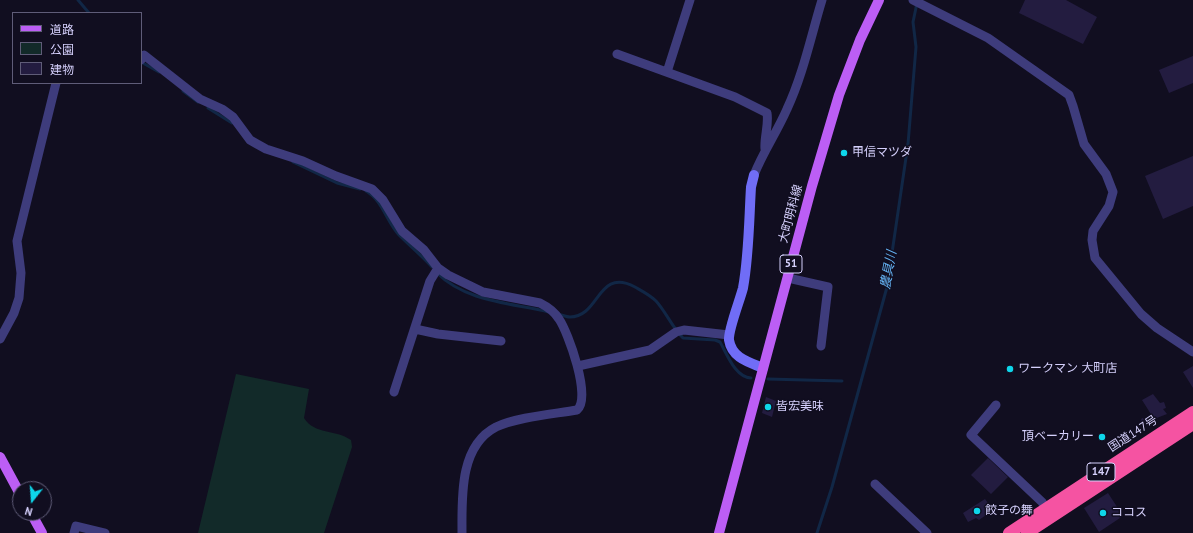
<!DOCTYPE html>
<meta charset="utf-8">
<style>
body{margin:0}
#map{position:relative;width:1193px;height:533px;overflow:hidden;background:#110e20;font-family:"PT Sans","Noto Sans JP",sans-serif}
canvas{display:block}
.legend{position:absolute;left:12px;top:12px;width:130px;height:72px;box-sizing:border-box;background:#110e20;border:1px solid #5f5c78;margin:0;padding:5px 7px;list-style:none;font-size:12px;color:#d5d0fc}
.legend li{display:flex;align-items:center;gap:8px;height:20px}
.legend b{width:20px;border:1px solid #5f5c78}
.north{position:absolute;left:12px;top:481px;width:40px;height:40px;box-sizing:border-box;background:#110e20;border:1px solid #5f5c78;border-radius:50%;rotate:197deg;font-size:11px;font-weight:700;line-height:16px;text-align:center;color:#d5d0fc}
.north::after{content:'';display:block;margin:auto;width:14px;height:18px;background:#0ed6ea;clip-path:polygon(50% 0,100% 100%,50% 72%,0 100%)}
</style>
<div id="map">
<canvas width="1193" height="533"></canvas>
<ul class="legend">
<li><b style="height:5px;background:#bc5ef5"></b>道路</li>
<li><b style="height:11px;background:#122a29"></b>公園</li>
<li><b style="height:11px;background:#231c40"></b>建物</li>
</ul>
<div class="north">N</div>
</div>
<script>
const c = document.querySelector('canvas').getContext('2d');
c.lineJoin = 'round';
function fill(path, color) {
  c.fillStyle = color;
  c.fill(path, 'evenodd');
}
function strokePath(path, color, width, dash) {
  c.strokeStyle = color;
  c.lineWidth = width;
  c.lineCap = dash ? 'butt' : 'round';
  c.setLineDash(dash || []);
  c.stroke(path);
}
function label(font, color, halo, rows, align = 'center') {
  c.font = font + ' "PT Sans","Noto Sans JP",sans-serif';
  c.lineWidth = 3;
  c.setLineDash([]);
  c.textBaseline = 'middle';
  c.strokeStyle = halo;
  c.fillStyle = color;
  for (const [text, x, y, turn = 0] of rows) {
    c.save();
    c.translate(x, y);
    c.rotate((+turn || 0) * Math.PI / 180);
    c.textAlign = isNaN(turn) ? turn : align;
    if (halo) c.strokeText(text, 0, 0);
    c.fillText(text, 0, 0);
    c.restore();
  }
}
const green = new Path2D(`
 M236 374 309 389 304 418C315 435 335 429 351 440L352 447 324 533H198Z`);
const stream = new Path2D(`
 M78 0 89 13
 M141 62 159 72
 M183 91 198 102
 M208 108 232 123
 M293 162 337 183 360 189
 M366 191C383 201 386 221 399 235 410 246 422 256 432 267
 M437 273C466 302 512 303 549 312
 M558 314C562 315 567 317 570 317 600 317 597 267 635 287 642 291 650 295 656 301 666 312 672 327 683 338L715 340 720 342C727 354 735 377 751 378
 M768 379 842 381
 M817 533 832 487 887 287 908 144 916 47 913 22 917 3`);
const building = new Path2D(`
 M1025 0H1066L1097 17 1083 44 1019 13Z
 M1193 56V83L1169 93 1159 70Z
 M1193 156V206L1163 219 1145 176Z
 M1193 366V388L1183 372Z
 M1153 394 1160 403 1164 402 1166 408 1163 409 1167 414 1154 419 1142 400Z
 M766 397 776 401 772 417 762 413Z
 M1142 418 1152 422 1150 427 1140 422Z
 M988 458 1008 477 991 494 971 475Z
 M1108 493 1123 516 1099 532 1084 508Z
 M985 499 993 510 979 520 976 518 968 522 963 513Z`);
const street = new Path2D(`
 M913 0 988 38 1069 95 1073 106 1084 144 1106 174 1113 192 1109 206 1093 231 1092 240 1095 258 1141 314 1157 328 1193 352
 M617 54 735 97 767 113C769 125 764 137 765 149
 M141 60 144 55 200 99 222 109 233 117 250 140 257 144 266 149 303 161 336 176 372 189 383 200 402 231 424 250 438 268 448 275 483 292 540 303C548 307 554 311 559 319 568 332 592 398 577 410 554 414 517 417 496 427 459 446 462 498 462 533
 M667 72 690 0
 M754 175C763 152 777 132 787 109 803 75 811 36 822 0
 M788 278 828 287 821 346
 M415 329 438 334 501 341
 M0 339 14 313 19 298 21 273 17 241 56 83
 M578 366 650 350 676 332 684 330 729 335
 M394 392 430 281 438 268
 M996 405 971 435 1042 502 1046 508
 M875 484 927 533
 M74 533 76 526 105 533`);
const secondary = new Path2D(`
 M754 175 751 187C749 220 749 255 743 288 740 300 728 330 729 340 732 358 748 362 763 368`);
const primary = new Path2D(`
 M0 457 20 494
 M31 513 42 533
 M719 533 812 186 839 95 860 40 879 0`);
const highway = new Path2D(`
 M1009 533 1193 412
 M1027 533 1193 424`);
const markers = [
 [844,153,4,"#0ed6ea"],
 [1010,369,4,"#0ed6ea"],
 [768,407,4,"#0ed6ea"],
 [1102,437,4,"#0ed6ea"],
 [977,511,4,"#0ed6ea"],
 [1103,513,4,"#0ed6ea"]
];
const shields = [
 [791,264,22],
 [1101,472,28]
];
const shieldNames = [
 ["51",791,264],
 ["147",1101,472]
];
const poiNames = [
 ["甲信マツダ",852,153],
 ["ワークマン 大町店",1018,369],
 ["皆宏美味",776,407],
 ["頂ベーカリー",1094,437,"right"],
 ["餃子の舞",985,511],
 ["ココス",1111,513]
];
const streetNames = [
 ["大町明科線",791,214,-75],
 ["国道147号",1133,434,-33]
];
const waterNames = [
 ["農具川",889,270,-80]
];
fill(green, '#122a29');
strokePath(stream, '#112746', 3);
fill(building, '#231c40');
strokePath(street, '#3e3c7c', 9);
strokePath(secondary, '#706df6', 10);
strokePath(primary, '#bc5ef5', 10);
strokePath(highway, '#f553a2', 12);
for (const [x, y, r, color] of markers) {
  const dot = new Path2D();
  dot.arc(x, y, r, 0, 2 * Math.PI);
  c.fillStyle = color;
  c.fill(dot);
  strokePath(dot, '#110e20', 1.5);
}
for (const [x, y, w] of shields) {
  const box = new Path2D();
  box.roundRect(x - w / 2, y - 9, w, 18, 3);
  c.fillStyle = '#110e20';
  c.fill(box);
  strokePath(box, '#d5d0fc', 1);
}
label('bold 11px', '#d5d0fc', null, shieldNames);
label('12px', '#d5d0fc', '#110e20', poiNames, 'left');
label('12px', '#d5d0fc', '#110e20', streetNames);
label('italic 13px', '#65b4f6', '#110e20', waterNames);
</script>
